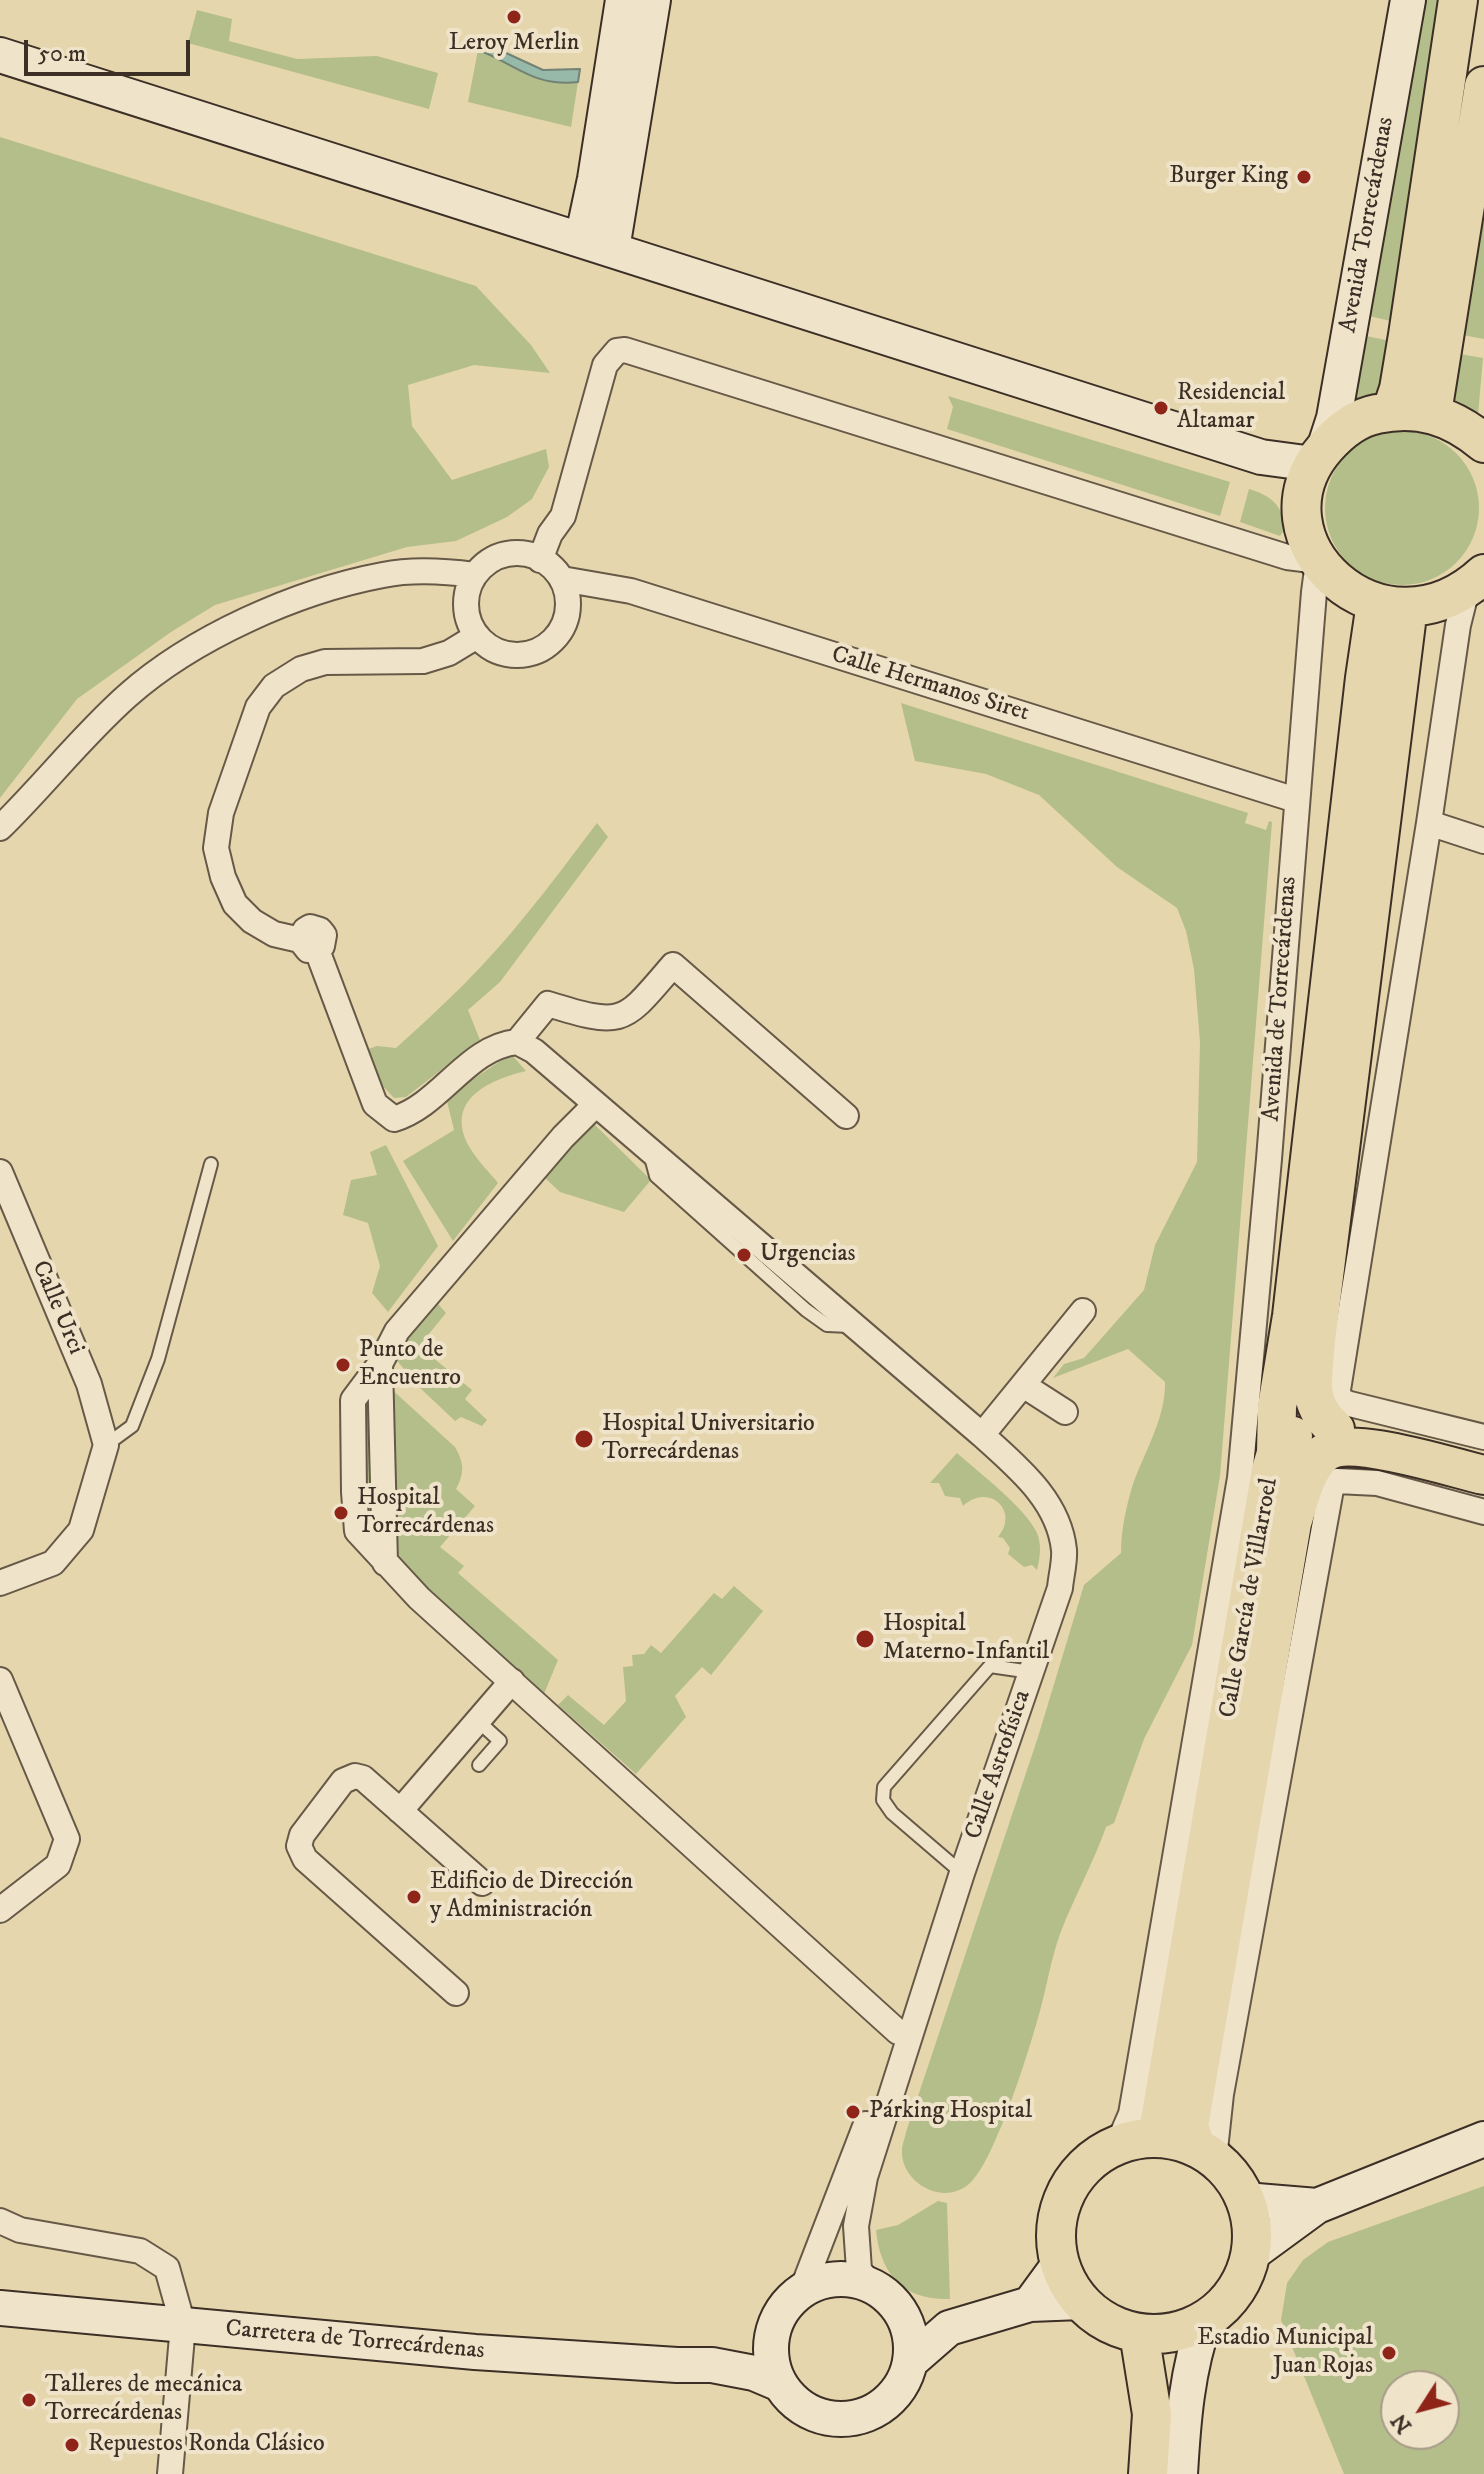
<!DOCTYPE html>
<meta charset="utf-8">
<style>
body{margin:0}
#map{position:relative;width:1484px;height:2474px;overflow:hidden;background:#e6d6ae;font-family:"IM FELL DW Pica",serif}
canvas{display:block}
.north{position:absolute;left:1380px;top:2370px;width:80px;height:80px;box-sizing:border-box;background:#efe4ca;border:2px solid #a79c88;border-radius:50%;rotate:234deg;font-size:22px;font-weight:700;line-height:32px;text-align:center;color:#3c2f25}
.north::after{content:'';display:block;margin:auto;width:28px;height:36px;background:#8f2418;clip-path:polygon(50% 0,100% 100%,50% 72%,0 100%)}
.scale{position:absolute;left:24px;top:40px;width:166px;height:36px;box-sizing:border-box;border:4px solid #3c2f25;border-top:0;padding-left:10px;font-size:24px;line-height:28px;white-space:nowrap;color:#3c2f25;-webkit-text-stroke:6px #efe4ca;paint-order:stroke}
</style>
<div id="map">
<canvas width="1484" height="2474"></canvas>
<div class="north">N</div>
<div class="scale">50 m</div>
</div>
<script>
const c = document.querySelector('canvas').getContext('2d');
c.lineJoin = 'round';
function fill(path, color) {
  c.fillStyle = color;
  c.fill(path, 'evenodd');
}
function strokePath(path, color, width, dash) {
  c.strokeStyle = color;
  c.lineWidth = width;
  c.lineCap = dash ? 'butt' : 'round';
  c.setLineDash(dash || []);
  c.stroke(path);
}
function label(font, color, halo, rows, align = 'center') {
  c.font = font + ' "IM FELL DW Pica",serif';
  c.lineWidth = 8;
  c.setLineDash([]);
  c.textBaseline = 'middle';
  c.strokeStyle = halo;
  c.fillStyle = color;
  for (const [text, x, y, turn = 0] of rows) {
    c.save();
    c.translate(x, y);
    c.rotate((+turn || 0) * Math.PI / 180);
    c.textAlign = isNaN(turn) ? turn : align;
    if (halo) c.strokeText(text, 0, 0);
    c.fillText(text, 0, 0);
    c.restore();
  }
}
const green = new Path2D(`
 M1422 0H1447L1399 323 1365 315Z
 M197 10 232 19 229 41 297 59 377 56 438 73 429 109 188 43Z
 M478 50C517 65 532 87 578 82L571 127 468 102Z
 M0 137 476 286 531 345 550 373 474 365 408 385 412 426 452 480 546 449 549 467 532 499 507 517 456 541 407 547 215 605 171 632 77 699 0 798Z
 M1484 157V339L1457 334Z
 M1361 335 1396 342 1385 392 1361 399 1351 405Z
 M1454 353 1483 358 1478 415 1450 401Z
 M948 396 1230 482 1220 516 947 429 953 407Z
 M1325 508a77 77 0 1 1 154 0a77 77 0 1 1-154 0Z
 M1249 489C1270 495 1282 505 1286 527L1280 536 1240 522Z
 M901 703 1248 813 1245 823 1266 830 1269 821 1272 822 1220 1476 1192 1645 1144 1739 1114 1823 1106 1827C1093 1864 1074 1897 1060 1934 1051 1959 1047 1985 1040 2011 1029 2050 1016 2090 1001 2127 993 2145 985 2166 972 2181 946 2209 900 2183 902 2150 902 2145 905 2138 906 2132L1038 1737 1084 1585 1121 1553C1121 1530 1126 1507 1133 1484 1145 1451 1166 1417 1165 1382L1128 1349 1053 1378 1064 1364 1084 1358 1144 1290 1155 1245 1197 1162 1200 1042 1194 969 1186 931 1177 908 1117 867 1039 795 986 774 915 761Z
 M597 823 608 837 500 982 468 1010 480 1040 406 1097 394 1098 380 1083 368 1049 377 1046 396 1048C442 1007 487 964 525 916 550 886 573 854 597 823Z
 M511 1054 526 1071C488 1080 443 1101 470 1148 477 1160 489 1172 498 1183L453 1241 403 1161 454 1130 446 1097Z
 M593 1123 651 1180 624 1212 560 1192 545 1178Z
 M386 1145 438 1246 388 1312 372 1293 380 1266 368 1223 343 1215 351 1180 377 1175 370 1152Z
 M433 1298 446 1313 419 1346 472 1390 465 1399 487 1420 482 1426 461 1417 455 1421 418 1386 394 1357Z
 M388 1386 455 1447C464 1462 465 1473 456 1489L475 1506 440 1547 464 1566 458 1573 558 1660 539 1706 357 1531 353 1400Z
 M957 1453C978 1472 1026 1508 1037 1533 1042 1546 1040 1557 1037 1570L1032 1565 1024 1567 1008 1554 1010 1548 1003 1538 998 1537C1020 1511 989 1482 963 1506L960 1498 945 1496 939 1483H930Z
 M734 1586 763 1611 711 1675 702 1667 675 1696 686 1717 636 1774 558 1705 568 1695 604 1725 626 1701 623 1667 633 1666 632 1655 644 1654 651 1645 661 1653 714 1593 722 1599Z
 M1484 2186V2474H1344L1281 2320 1287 2283 1303 2260 1328 2242ZM1444 2386V2434H1396V2386Z
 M938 2201 947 2203 950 2299C904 2301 880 2274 876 2230L898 2225Z`);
const water = new Path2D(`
 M480 41 543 70 580 69 578 82C533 87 516 64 478 50Z`);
const lane = new Path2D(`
 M651 1157 656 1176 806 1310 827 1325 850 1326
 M106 1445 132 1426 158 1359 211 1164
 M478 1721 500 1741 479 1765
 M962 1873 892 1813 883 1800 884 1787 990 1666 1031 1672`);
const street = new Path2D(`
 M466 604a51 51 0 1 1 102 0a51 51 0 1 1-102 0Z
 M540 560 550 534 563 516 605 365 617 351 625 350 1287 557 1319 561
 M562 579 631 591 1296 800
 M1467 589 1458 625 1429 823 1337 1396 1342 1401 1350 1404 1484 1437
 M1429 823 1484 841
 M0 828C44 785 81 737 127 696 192 638 297 591 383 575 413 569 444 571 474 575
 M300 940 305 930 310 927 320 930 324 935 322 946 317 950H308L300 940 274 934 252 921 235 904 223 877 216 848 221 813 258 707 274 686 301 669 325 662 423 661 449 653 477 636
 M317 950 375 1104 394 1119C441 1105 467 1047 517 1042L548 1004C625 1028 623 1023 673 965L846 1116
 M517 1042 534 1051 982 1435C1017 1467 1059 1500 1064 1550 1065 1562 1061 1576 1060 1588L962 1873 865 2177 856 2226 859 2270 871 2285
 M595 1105 563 1137 397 1331 380 1364 353 1400 354 1492 357 1531 419 1598 898 2032
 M0 1172 89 1384 106 1445 81 1530 53 1563 0 1583
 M380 1364 385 1563
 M1023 1385 1065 1412
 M982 1435 1083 1311
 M0 1680 67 1839 58 1865 0 1910
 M400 1811 512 1681
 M456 1993 305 1859 299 1846 302 1835 343 1781 355 1776 363 1778 482 1883
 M1118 2144 1131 2114 1240 1478 1269 1159 1314 592 1316 577 1325 570
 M1214 2159 1221 2094 1331 1489 1337 1481 1377 1483 1484 1512
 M0 2221 20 2230 140 2251 167 2268 183 2325 170 2474
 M802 2290 866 2124`);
const secondary = new Path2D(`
 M0 55 1261 457 1313 464
 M582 240 595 179 623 0
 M612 249 653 0
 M1324 449 1334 418 1408 0
 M1245 2200 1317 2206
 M1250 2255 1317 2206 1484 2139
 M771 2349a70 70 0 1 1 140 0a70 70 0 1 1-140 0Z
 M1030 2304 1060 2263
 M0 2308 475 2352 677 2365H712L754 2373 780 2384
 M910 2362 949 2328 1030 2304 1081 2302
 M1180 2474C1183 2422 1187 2369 1205 2320`);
const primary = new Path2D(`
 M1392 410 1399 389 1408 335 1458 0
 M1432 413 1484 86
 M1484 443C1452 416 1418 405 1377 414 1356 418 1340 431 1326 447 1245 539 1382 668 1484 574
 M1335 1429C1304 1402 1314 1378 1316 1340L1408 607
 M1276 1453 1277 1407 1292 1316 1365 678 1376 603
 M1157 2138 1271 1470 1276 1453 1293 1436
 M1056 2236a98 98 0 1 1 196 0a98 98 0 1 1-196 0Z
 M1196 2147 1189 2126 1292 1523C1299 1501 1305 1471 1322 1455 1345 1432 1452 1468 1484 1475
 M1139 2333 1152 2414 1148 2474`);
const markers = [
 [514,17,8,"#8f2418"],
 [1304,177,8,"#8f2418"],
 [1161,408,8,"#8f2418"],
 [744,1255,8,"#8f2418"],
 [343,1365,8,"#8f2418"],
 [584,1439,10,"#8f2418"],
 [341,1513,8,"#8f2418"],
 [865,1639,10,"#8f2418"],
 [414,1897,8,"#8f2418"],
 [853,2112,8,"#8f2418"],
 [1389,2353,8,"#8f2418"],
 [29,2400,8,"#8f2418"],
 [72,2445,8,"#8f2418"]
];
const poiNames = [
 ["Leroy Merlin",514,44,"center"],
 ["Burger King",1288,177,"right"],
 ["Residencial",1177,394],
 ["Altamar",1177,422],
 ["Urgencias",760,1255],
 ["Punto de",359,1351],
 ["Encuentro",359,1379],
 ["Hospital Universitario",602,1425],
 ["Torrecárdenas",602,1453],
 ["Hospital",357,1499],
 ["Torrecárdenas",357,1527],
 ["Hospital",883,1625],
 ["Materno-Infantil",883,1653],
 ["Edificio de Dirección",430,1883],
 ["y Administración",430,1911],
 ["Párking Hospital",869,2112],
 ["Estadio Municipal",1373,2339,"right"],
 ["Juan Rojas",1373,2367,"right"],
 ["Talleres de mecánica",45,2386],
 ["Torrecárdenas",45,2414],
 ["Repuestos Ronda Clásico",88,2445]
];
const streetNames = [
 ["Avenida Torrecárdenas",1368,225,-80],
 ["Calle Hermanos Siret",930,685,17],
 ["Avenida de Torrecárdenas",1281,999,-86],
 ["Calle Urci",57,1308,67],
 ["Calle García de Villarroel",1250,1598,-80],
 ["Calle Astrofísica",999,1765,-71],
 ["Carretera de Torrecárdenas",355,2341,5]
];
fill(green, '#b4be8a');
fill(water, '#96b9a9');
strokePath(water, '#728274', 2);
strokePath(lane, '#665947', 16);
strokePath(street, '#665947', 28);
strokePath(secondary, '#3c2f25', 38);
strokePath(primary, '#3c2f25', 42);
strokePath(lane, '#efe4ca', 12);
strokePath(street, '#efe4ca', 24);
strokePath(secondary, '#efe4ca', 34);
strokePath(primary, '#e6d6ae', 38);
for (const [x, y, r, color] of markers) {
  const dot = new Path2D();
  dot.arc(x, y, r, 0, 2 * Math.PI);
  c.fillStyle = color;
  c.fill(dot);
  strokePath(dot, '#efe4ca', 3);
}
label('24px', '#3c2f25', '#efe4ca', poiNames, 'left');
label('24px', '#3c2f25', '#efe4ca', streetNames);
</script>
